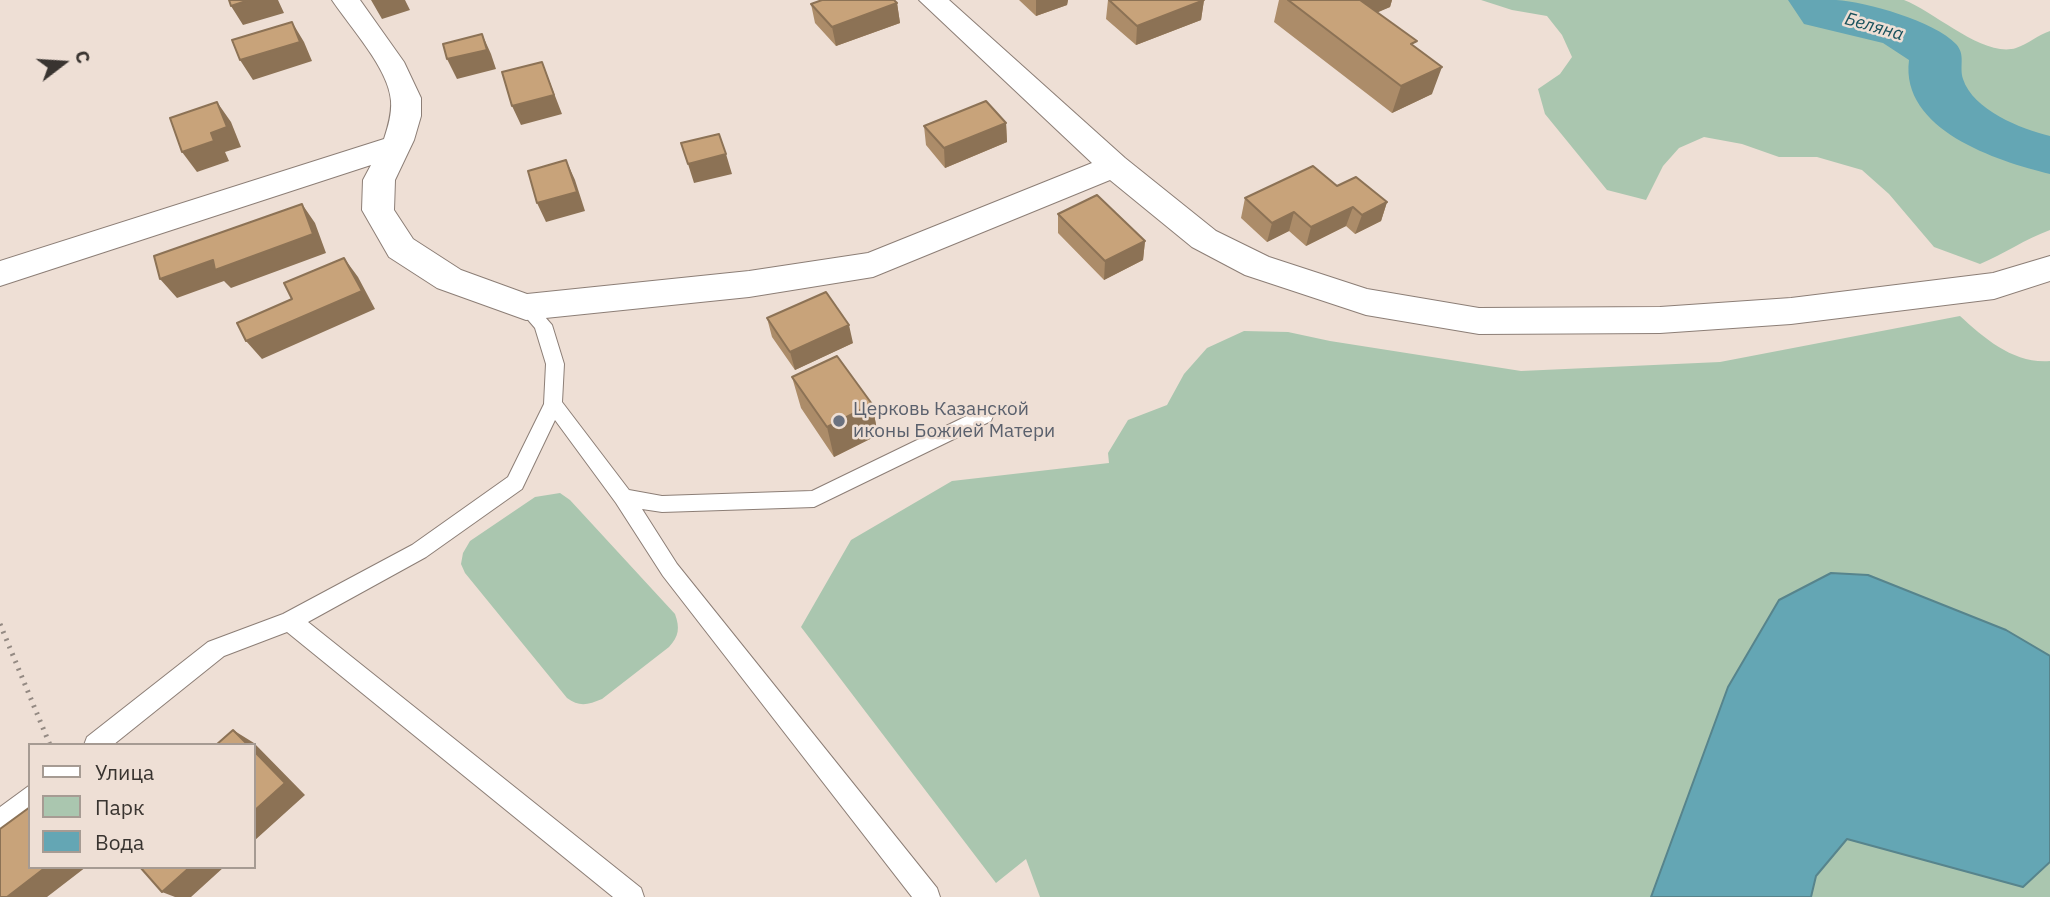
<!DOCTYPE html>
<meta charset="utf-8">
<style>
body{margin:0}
#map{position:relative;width:2050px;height:897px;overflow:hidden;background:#eedfd5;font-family:"IBM Plex Sans",sans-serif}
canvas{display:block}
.legend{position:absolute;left:28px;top:743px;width:228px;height:126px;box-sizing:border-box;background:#eedfd5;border:2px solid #a69b93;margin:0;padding:9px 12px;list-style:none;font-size:21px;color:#393430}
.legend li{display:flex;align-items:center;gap:14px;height:35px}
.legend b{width:35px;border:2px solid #a69b93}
.north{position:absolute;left:28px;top:28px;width:70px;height:70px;-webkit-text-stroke:5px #eedfd5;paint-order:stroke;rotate:73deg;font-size:19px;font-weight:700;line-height:28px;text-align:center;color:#393430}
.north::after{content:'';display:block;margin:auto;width:24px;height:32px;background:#393430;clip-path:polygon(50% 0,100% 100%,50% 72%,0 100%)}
</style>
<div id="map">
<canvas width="2050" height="897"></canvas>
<ul class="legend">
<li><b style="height:9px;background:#fff"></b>Улица</li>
<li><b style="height:19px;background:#aac6af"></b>Парк</li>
<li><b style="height:19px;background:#64a6b4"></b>Вода</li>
</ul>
<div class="north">С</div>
</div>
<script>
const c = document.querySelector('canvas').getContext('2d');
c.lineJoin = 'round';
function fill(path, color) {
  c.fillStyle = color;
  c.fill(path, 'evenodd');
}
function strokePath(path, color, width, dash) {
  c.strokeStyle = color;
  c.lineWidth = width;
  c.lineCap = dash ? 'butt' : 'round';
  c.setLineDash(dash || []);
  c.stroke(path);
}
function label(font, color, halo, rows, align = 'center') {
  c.font = font + ' "IBM Plex Sans",sans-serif';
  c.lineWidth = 5;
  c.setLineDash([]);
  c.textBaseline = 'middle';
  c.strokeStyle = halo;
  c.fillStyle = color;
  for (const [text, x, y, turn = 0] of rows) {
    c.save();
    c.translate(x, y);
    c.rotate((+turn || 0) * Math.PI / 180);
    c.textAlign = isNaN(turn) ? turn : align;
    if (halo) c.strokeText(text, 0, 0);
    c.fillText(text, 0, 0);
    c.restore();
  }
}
const green = new Path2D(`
 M1481 0H1904C1935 12 1984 58 2016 48 2028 44 2038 35 2050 31V230C2025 239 2004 254 1980 264L1934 247 1889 194 1862 170 1817 157H1779L1742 144 1704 137 1679 148 1663 166 1646 200 1607 190 1545 114 1538 89 1560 74 1572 57 1562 35 1547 16 1512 10Z
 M1960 316C1985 339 2014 364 2050 361V656L2006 630 1728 687 1651 897H1040L1026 859 996 883 801 627 851 540 952 481 1109 463 1108 453 1128 420 1167 405 1184 374 1207 348 1244 331 1288 332 1330 341 1521 371 1720 362Z
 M560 493 570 500 675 614C680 628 679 636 669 647L602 699C588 705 579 707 567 698L465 573 461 564 463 553 470 541 535 497Z
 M1847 839 2023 887 2050 862V897H1811L1816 877Z`);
const water = new Path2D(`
 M1831 573 1868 575 2006 630 2050 656V862L2023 887 1847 839 1816 876 1811 897H1651L1728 687 1779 600Z`);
const river = new Path2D(`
 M1788 0C1804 0 1820 0 1836 0 1867 2 1934 21 1956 44 1966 55 1959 66 1963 79 1973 110 2021 129 2050 136V174C1997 161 1900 130 1909 60L1883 43 1804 24Z`);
const path = new Path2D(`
 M0 624 50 745`);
const lane = new Path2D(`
 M526 300 532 302 552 325 564 364 562 402 629 490 662 496 812 491 977 411 984 408 991 411 993 416 991 421 814 507 662 512 642 509 677 564 937 888 940 897H912L663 576 616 503 555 420 522 489 426 557 308 622 641 888 644 897H613L287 632 224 656 113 745H84L87 737 208 642 283 614 412 545 508 477 544 404 546 364 535 328 517 307 520 302Z
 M30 785V812L0 834V807Z`);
const street = new Path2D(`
 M332 0H360L404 62 421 98V116L414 140 395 180 394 210 413 239 461 270 527 294 749 271 868 253 1092 163 919 0H949L1125 158 1216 231 1269 257 1367 289 1479 308 1660 307 1791 298 1993 273 2050 256V281L1994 299 1791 324 1660 333 1479 334 1366 315 1245 275 1192 247 1110 180 873 277 749 297 526 320 437 288 389 257 362 210 363 180 371 165 0 286V261L384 139C388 127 392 114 391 101 389 69 350 27 332 0Z`);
const wall = new Path2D(`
 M1019 0H1068L1067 5 1036 16Z
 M1108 0H1204L1201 20 1136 45 1106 19Z
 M1279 0H1392L1390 7 1377 12 1415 47 1432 94 1392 113 1274 22Z
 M897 3 900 23 836 46 815 23 811 4Z
 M1006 123 1007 142 945 168 926 145 924 126Z
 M1337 186 1387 202 1381 221 1355 234 1346 226 1306 246 1289 231 1267 242 1241 218 1245 198Z
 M1058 214 1145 241 1143 260 1104 280 1058 233Z
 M767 318 853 343 795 370 772 337Z
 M792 377 872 404 878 435 834 457 801 408Z`);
const shadedWall = new Path2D(`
 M249 0H278L284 13 243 25 231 6Z
 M371 0H405L410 10 382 19Z
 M1036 0H1068L1067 5 1036 16Z
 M1204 0 1201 20 1136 45 1137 26Z
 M1355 0H1392L1390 7 1349 25Z
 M897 3 900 23 836 46 832 27Z
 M292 22 304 42 312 61 253 80 240 60Z
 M482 34 491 54 496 69 457 79 447 59Z
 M542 62 562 114 521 125 512 106Z
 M1442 67 1432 94 1392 113 1401 86Z
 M217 102 231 122 241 147 225 152 229 161 197 172 182 152 211 133Z
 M1006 123 1007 142 945 168 944 148Z
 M726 154 732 174 694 183 688 164Z
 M566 160 575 180 585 211 546 222 537 203Z
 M1387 202 1381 221 1355 234 1362 215Z
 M302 204 315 223 326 253 231 288 224 281 177 298 160 279Z
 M1353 207 1346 226 1306 246 1311 227Z
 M1294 212 1289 231 1267 242 1272 223Z
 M1145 241 1143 260 1104 280 1105 261Z
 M344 258 358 277 375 309 262 359 246 341Z
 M849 325 853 343 795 370 790 352Z
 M872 404 878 435 834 457 827 427Z
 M233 730 254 743 305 795 254 841V745H248Z
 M46 867H86L47 897H7Z
 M190 867H224L191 897H175L162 892Z`);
const building = new Path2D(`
 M229 0H249L231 6Z
 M822 0H894L897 3 832 27 811 4Z
 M1109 0H1204L1137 26Z
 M1288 0H1360L1417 41 1411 44 1442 67 1401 86Z
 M292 22 300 42 240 60 232 40Z
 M482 34 487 50 447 59 443 44Z
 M542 62 554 95 512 106 502 72Z
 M986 101 1006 123 944 148 924 126Z
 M217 102 227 127 211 133 214 141 182 152 170 118Z
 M719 134 726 154 688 164 681 143Z
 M566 160 577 192 537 203 528 171Z
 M1313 166 1337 186 1356 177 1387 202 1362 215 1353 207 1311 227 1294 212 1272 223 1245 198Z
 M1097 195 1145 241 1105 261 1058 214Z
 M302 204 313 234 215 270 213 260 160 279 154 256Z
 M344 258 362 291 246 341 237 323 292 299 284 283Z
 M826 292 849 325 790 352 767 318Z
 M837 356 872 404 827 427 792 377Z
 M233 730 248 745H216Z
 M254 751 285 783 254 811Z
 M30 807V867H46L7 897H0V829Z
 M140 867H190L162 892Z`);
const markers = [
 [839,421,7,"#6b7280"]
];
const farWaternames = [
 ["Беляна",1874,27,16]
];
const worshipNames = [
 ["Церковь Казанской",853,410],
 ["иконы Божией Матери",853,432]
];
fill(green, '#aac6af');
fill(water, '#64a6b4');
strokePath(water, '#57848c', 2);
fill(river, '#64a6b4');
strokePath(lane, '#8c7e76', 2);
strokePath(street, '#8c7e76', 2);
strokePath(path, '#948a83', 5, [2, 6]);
fill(lane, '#fff');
fill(street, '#fff');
fill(wall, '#ac8c69');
fill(shadedWall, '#8c7255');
fill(building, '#c8a37a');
strokePath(building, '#8c7255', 2);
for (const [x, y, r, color] of markers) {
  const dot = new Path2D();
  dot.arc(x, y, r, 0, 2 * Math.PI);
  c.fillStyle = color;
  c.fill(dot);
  strokePath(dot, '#eedfd5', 2.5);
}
label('italic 18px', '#18515c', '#eedfd5', farWaternames);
label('19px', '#5b616d', '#eedfd5', worshipNames, 'left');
</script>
